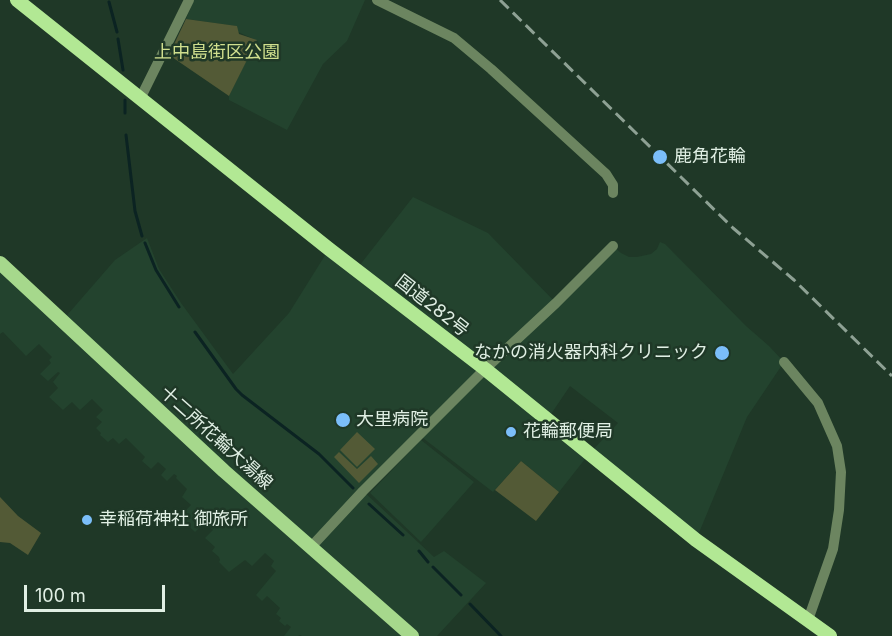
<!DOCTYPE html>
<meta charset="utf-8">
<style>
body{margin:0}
#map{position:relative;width:892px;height:636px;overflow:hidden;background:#1f3827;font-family:Inter,sans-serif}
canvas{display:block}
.scale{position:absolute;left:24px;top:585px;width:141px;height:27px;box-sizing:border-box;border:3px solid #e0efe4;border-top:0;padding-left:8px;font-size:18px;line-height:21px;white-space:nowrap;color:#e0efe4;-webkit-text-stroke:4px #1f3827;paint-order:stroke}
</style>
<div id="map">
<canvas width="892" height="636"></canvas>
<div class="scale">100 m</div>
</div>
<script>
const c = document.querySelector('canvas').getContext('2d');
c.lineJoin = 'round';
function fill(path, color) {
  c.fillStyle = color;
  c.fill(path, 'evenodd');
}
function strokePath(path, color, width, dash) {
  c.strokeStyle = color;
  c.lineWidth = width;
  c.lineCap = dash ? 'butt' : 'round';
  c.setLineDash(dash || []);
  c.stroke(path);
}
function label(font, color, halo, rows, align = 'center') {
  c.font = font + ' Inter,"Noto Sans JP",sans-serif';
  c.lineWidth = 5;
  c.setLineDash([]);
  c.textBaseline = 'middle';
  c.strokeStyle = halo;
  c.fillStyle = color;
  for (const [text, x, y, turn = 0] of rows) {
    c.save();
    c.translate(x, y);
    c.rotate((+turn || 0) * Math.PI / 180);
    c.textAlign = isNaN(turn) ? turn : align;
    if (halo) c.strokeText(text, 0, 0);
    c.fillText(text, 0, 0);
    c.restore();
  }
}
const built = new Path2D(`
 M194 0H365L347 41 323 64 287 130 229 100V96L256 40 238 32 236 26 186 19Z
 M413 197 488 233 556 303 613 246 621 253 629 257H637L651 254 657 249 660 242 665 244 746 326 769 346 784 362 747 417 696 540 589 454 559 492 521 461 493 492 419 435 363 491 434 557 444 551 486 583 437 636H302L300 635 298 636H284L291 627 287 624 285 626 279 621 281 618 276 614 280 608 267 596 262 601 256 595 276 571 271 566 274 561 265 553 252 566 245 560 229 572 219 562 220 560 219 557 212 551 215 547 205 538 213 530 207 524 211 519 205 514 200 520 204 523 195 532 179 517 191 505 182 497 187 489 176 478 177 476 174 474 167 481 161 475 166 469 158 462 151 469 142 461 145 457 126 438 119 444 113 438 108 442 100 435 101 433 96 428 102 422 96 417 103 410 92 399 80 410 72 402 63 410 49 397 58 388 53 382 60 373 58 372 48 381 40 374 51 363 49 360 52 357 39 344 26 356 3 332 0 334V263L62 321 115 260 147 238 159 269 181 303 233 374 289 313 329 249 356 270ZM570 386 618 423 589 454 547 420Z
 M421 440 474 482 421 542 370 493Z`);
const green = new Path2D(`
 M186 19 237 26 239 34 257 40 229 96 169 55Z
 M357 432 375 449 357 467 340 450Z
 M339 452 357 469 371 456 378 464 359 483 334 457Z
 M521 461 559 492 536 521 495 490Z
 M0 497 18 516 41 533 28 555 10 543 0 542Z`);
const stream = new Path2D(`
 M109 2 117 32
 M118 39 123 70
 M125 100V113
 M126 135 135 211 142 236
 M145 243 156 270 179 307
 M195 332 236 389 242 395 319 454 353 488
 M369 504 403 535
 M419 551 428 562
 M433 567 461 595
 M470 604 501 636`);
const tertiary = new Path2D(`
 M377 0 454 38 491 69 606 174 613 185V193
 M140 99 189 0
 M784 362 818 403 837 446 841 472 839 510 833 549 808 620
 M311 547 363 491 485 369 556 303 613 246`);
const primary = new Path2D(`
 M0 263 224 471 412 636`);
const trunk = new Path2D(`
 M17 0 329 249 485 369 696 540 830 636`);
const rail = new Path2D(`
 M500 0 733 228 794 280 892 376`);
const markers = [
 [660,157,8,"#7bbef9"],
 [722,353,8,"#7bbef9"],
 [343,420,8,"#7bbef9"],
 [511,432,6,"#7bbef9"],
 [87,520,6,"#7bbef9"]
];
const parkNames = [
 ["上中島街区公園",217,53]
];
const poiNames = [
 ["鹿角花輪",674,157],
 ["なかの消火器内科クリニック",708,353,"right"],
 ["大里病院",356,420],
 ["花輪郵便局",523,432],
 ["幸稲荷神社 御旅所",99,520]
];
const streetNames = [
 ["国道282号",432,306,38],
 ["十二所花輪大湯線",216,438,42]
];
fill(built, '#23432e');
fill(green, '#535a36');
strokePath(stream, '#0b2322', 3);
strokePath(tertiary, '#6c8560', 10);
strokePath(primary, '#a6d88c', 14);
strokePath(trunk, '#b2e894', 14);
strokePath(rail, '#8ea194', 3, [12, 6]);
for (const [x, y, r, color] of markers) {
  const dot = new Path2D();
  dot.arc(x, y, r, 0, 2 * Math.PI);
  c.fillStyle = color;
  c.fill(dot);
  strokePath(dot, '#1f3827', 2);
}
label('18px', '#d0df8e', '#1f3827', parkNames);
label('18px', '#e0efe4', '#1f3827', poiNames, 'left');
label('18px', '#e0efe4', '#1f3827', streetNames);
</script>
